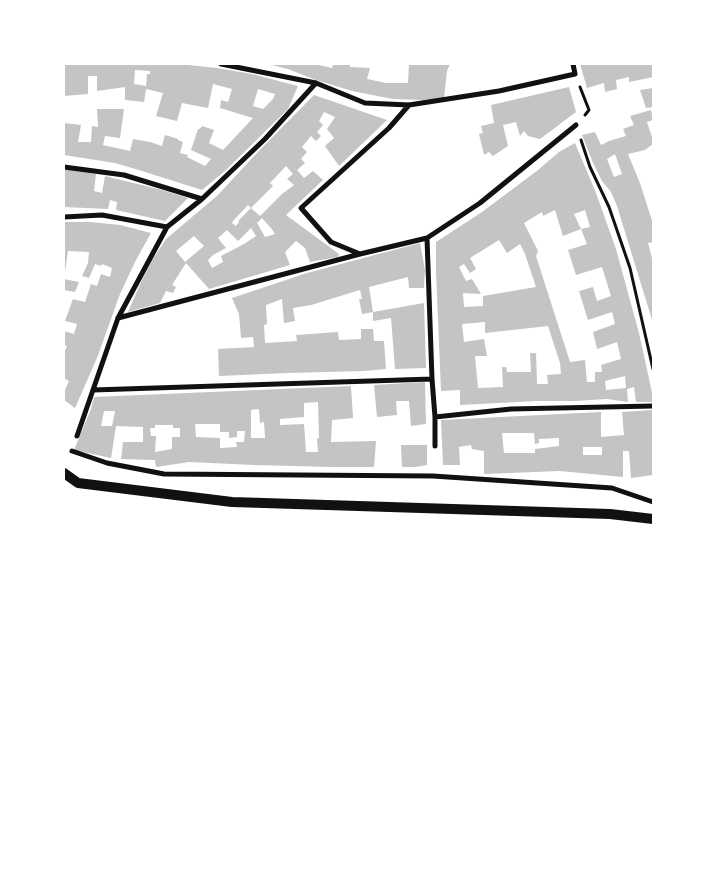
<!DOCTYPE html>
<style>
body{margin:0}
#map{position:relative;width:717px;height:869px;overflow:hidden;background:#fff;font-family:"Fira Sans",sans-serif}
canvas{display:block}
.frame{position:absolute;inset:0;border:65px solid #fff;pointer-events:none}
</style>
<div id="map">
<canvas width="717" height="869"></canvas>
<div class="frame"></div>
</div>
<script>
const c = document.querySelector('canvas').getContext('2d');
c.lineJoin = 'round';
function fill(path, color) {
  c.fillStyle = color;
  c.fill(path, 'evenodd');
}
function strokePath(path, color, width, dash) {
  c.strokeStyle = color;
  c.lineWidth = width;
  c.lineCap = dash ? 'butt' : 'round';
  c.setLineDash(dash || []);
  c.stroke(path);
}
const building = new Path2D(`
 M64 64H179L217 68 252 74 298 86 288 109 225 171 202 190 142 171 115 163 64 155V123L81 125 78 142H91L92 126 98 127 97 109H124L120 138 105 136 103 145 130 151 133 139 150 142 162 146 165 135 178 139V140L183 142 180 153 188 155 187 157 205 166 211 159 191 150 198 129H200L202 126 214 130 209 143 223 150 253 118 220 108 221 100 228 102 232 89 213 84 208 108 182 103 177 121 156 116 163 93 146 89 144 102 125 100V87L97 91V76H88V94L64 96ZM135 70 150 71V74H147L146 86 134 84ZM258 89 275 94 273 99 263 109 253 106Z
 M272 64H319V65L332 68 333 64H350V67L370 68 367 79 386 83H408L409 64H450L447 71 444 98 423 100 393 99 352 91 316 80 288 69 272 65Z
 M580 64H653V77L629 82V77L616 80 617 89 605 92 604 83 587 88Z
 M569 87 576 112 540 139 528 136 524 131 520 136 516 122 503 125 508 146 493 156 489 152 484 155 479 134 483 133 481 126 494 123 491 105Z
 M653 88V107L646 108 640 90Z
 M314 95 387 120 339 166 325 146 334 138 327 129 335 117 324 112 319 121 323 125 317 132 321 136 316 141 311 136 302 147 307 152 301 159 305 163 297 170 304 178 313 171 323 180 286 215 339 254 338 257 310 262 305 248 296 241 285 252 290 265 209 289 186 263 172 285 176 287 173 293 166 291 160 303 128 312 142 280 153 259 166 239 218 195 254 156ZM286 166 293 174 287 179 294 185 282 194 260 216 251 208 238 221 239 222 236 226 232 223 233 221 248 205 251 208 273 186 270 183ZM262 218 271 228 275 234 265 237 257 223ZM251 228 256 236 244 244 221 256 223 262 212 268 208 260 213 255 226 248 218 238 227 230 238 241ZM194 236 204 246 185 262 176 251Z
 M651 110 653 120 647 122 653 140V144L645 150 628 154 640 183 653 224V242L648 243 653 262V323L617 206 611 192 602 181 593 163 582 135 595 132 601 145 609 141 626 136 623 129 634 125 630 116ZM615 154 622 174 614 177 607 159Z
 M575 143 596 193 616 249 639 333 653 397V402H636L634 387 627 389 628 402 607 399 574 401H537L460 405V390L441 391 436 272V242L482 212 538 170 559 152ZM555 210 563 236 581 229 574 214 585 210 590 227 581 229 587 244 568 250 576 275 602 267 611 296 597 301 593 287 579 291 588 320 612 312 615 324 593 332 597 349 617 342 621 359 601 365 602 372H595V382H587L585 360 570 362 536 256 538 251 524 223 542 212 543 216ZM499 240 507 253 520 244 525 254 536 287 483 296V306L464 307 463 293 481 294 472 279 466 281 459 267 464 264 470 273 476 269 470 258ZM485 322V333L548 326 560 363 561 374 547 375 548 384H537L536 353H530L531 372H507L506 367H502L503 387 478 388 475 356H487L484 339 464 342 462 324ZM625 376 626 388 606 390 605 381Z
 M64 169 96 174 94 191 102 193 105 176 162 190 188 198 165 221 116 210 117 202 110 200 108 209 64 207Z
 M64 222H90L120 225 151 233 136 260 120 294 97 358 75 408 64 400V390H65L69 381 64 378V353L67 346 64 345V331L74 334 77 324 65 321 73 299 85 302 91 284 97 286 101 274 110 277 112 268 102 264 101 266 95 264 89 278 82 276 88 263 89 252 68 251 65 272H64Z
 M420 243 425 270 424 288H409L408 277 369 287 373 312 362 314 359 299H362L360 290 311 305 293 308 295 321 284 323 282 299 266 305 267 324 264 325 265 343 297 341 296 335 338 332 339 340 361 339V329H373L374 341H384L386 369 364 371 287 373 219 376 218 349 254 347 253 337 241 338 239 314 232 298 307 273Z
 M64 279 79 282 75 292 64 290Z
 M424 303 426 368 395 369 391 318 373 321V312Z
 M425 382 426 424 411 426 409 401H396L397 415 377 417 374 385Z
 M351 386 353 418 332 420 331 442 376 441 374 467H332L254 465 189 462 156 467 155 460 121 459 123 442H143V427L116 426 111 458 74 450 91 409 94 397ZM318 402 319 438 317 439 318 452H306L304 424 280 425V419L304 417V403ZM259 409 260 423 264 422 265 438H251V410ZM104 411H115L112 426H101ZM195 424H220V432H229V438L237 437V431H245L244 442H236L237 447 220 448V438L196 437ZM155 425H173V428H180V437H172V449L155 452 156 436H151L150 428H155Z
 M653 410V475L631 478 629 451H623V477L560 471 484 474V451L472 449 471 445 459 447 460 465H443L441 420 601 412V437L624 435 622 412ZM502 433H534L535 444 539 443V439L559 438V446L535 449V453H504ZM583 447H602V455H583Z
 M401 445H427V465L415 467H402Z`);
const path = new Path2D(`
 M580 87 589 110 585 115
 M581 140 590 167 609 207 630 268 653 369`);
const minor = new Path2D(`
 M221 64 316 83 365 103 409 105 499 91 575 74 573 64
 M64 167 124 175 202 199
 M64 217 102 215 167 227
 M427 238 432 379 435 417V446
 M360 254 331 242 301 208 389 128 409 105
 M118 318 360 254 427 238 480 203 576 125
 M93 390 432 379
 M435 417 511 409 653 406
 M77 436 118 318 167 227 202 199 265 139 316 83
 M72 451 107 463 164 474 433 476 612 488 653 502`);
const secondary = new Path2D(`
 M64 473 78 483 232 502 610 514 653 519`);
fill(building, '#c4c4c4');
strokePath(path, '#111', 3);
strokePath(minor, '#111', 5);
strokePath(secondary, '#111', 10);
</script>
